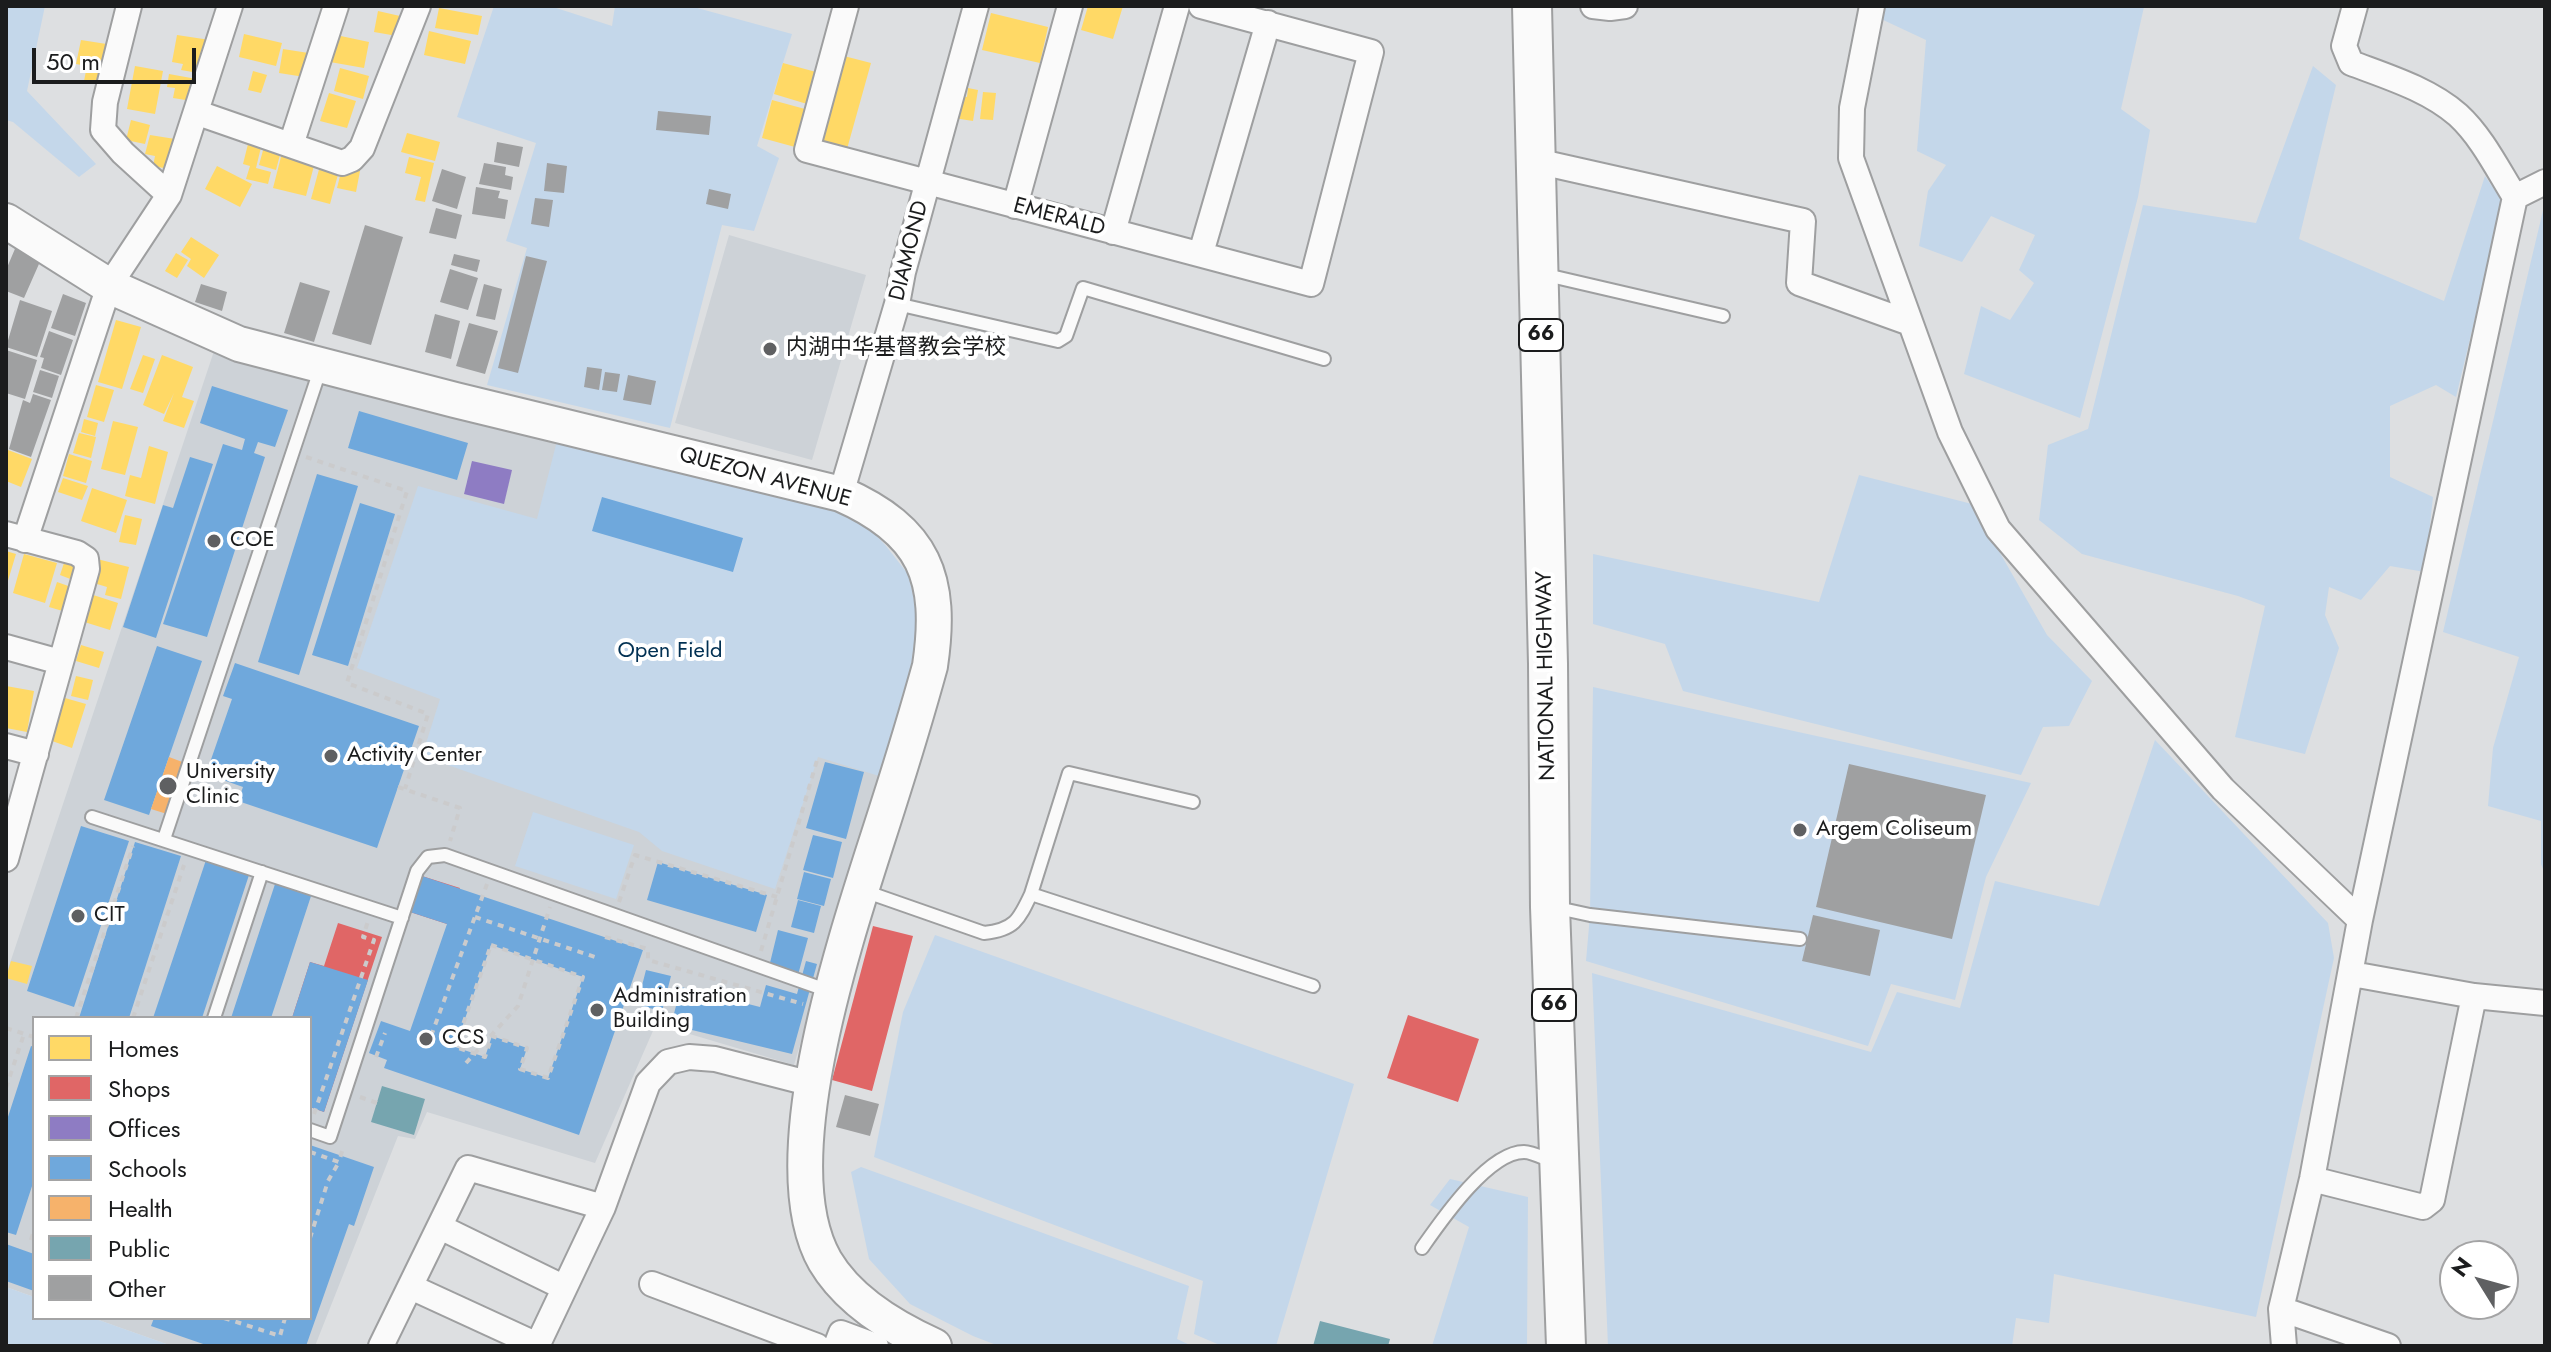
<!DOCTYPE html>
<meta charset="utf-8">
<style>
body{margin:0}
#map{position:relative;width:2551px;height:1352px;overflow:hidden;background:#dddfe1;font-family:Jost,sans-serif}
canvas{display:block}
.frame{position:absolute;inset:0;border:8px solid #1b1c1d;pointer-events:none}
.legend{position:absolute;left:32px;top:1016px;width:280px;height:304px;box-sizing:border-box;background:#fff;border:2px solid #a4a4a5;margin:0;padding:10px 14px;list-style:none;font-size:24px;color:#1b1c1d}
.legend li{display:flex;align-items:center;gap:16px;height:40px}
.legend b{width:40px;border:2px solid #a4a4a5}
.north{position:absolute;left:2439px;top:1240px;width:80px;height:80px;box-sizing:border-box;background:#fff;border:2px solid #a4a4a5;border-radius:50%;rotate:307deg;font-size:22px;font-weight:700;line-height:32px;text-align:center;color:#1b1c1d}
.north::after{content:'';display:block;margin:auto;width:28px;height:36px;background:#5f6062;clip-path:polygon(50% 0,100% 100%,50% 72%,0 100%)}
.scale{position:absolute;left:32px;top:48px;width:164px;height:36px;box-sizing:border-box;border:4px solid #1b1c1d;border-top:0;padding-left:10px;font-size:24px;line-height:28px;white-space:nowrap;color:#1b1c1d;-webkit-text-stroke:6px #fff;paint-order:stroke}
</style>
<div id="map">
<canvas width="2551" height="1352"></canvas>
<div class="frame"></div>
<ul class="legend">
<li><b style="height:22px;background:#ffd966"></b>Homes</li>
<li><b style="height:22px;background:#e06666"></b>Shops</li>
<li><b style="height:22px;background:#8e7cc3"></b>Offices</li>
<li><b style="height:22px;background:#6fa8dc"></b>Schools</li>
<li><b style="height:22px;background:#f6b26b"></b>Health</li>
<li><b style="height:22px;background:#76a5af"></b>Public</li>
<li><b style="height:22px;background:#9fa0a1"></b>Other</li>
</ul>
<div class="north">N</div>
<div class="scale">50 m</div>
</div>
<script>
const c = document.querySelector('canvas').getContext('2d');
c.lineJoin = 'round';
function fill(path, color) {
  c.fillStyle = color;
  c.fill(path, 'evenodd');
}
function strokePath(path, color, width, dash) {
  c.strokeStyle = color;
  c.lineWidth = width;
  c.lineCap = dash ? 'butt' : 'round';
  c.setLineDash(dash || []);
  c.stroke(path);
}
function label(font, color, halo, rows, align = 'center') {
  c.font = font + ' Jost,"Noto Sans SC",sans-serif';
  c.lineWidth = 8;
  c.setLineDash([]);
  c.textBaseline = 'middle';
  c.strokeStyle = halo;
  c.fillStyle = color;
  for (const [text, x, y, turn = 0] of rows) {
    c.save();
    c.translate(x, y);
    c.rotate((+turn || 0) * Math.PI / 180);
    c.textAlign = isNaN(turn) ? turn : align;
    if (halo) c.strokeText(text, 0, 0);
    c.fillText(text, 0, 0);
    c.restore();
  }
}
const built = new Path2D(`
 M729 235 866 275 812 460 675 423Z
 M214 351 558 437 886 546 910 673 794 1065 656 1024 595 1163 427 1112 415 1139 398 1136 315 1346H172L93 1318H310V1018H34V1297L6 1287V975Z`);
const green = new Path2D(`
 M6 6H45L27 91 96 164 79 177 13 122 6 120Z
 M494 6H550L612 26 615 6H690L792 34 757 146 779 158 754 231 722 225 670 428 487 385 527 248 506 241 536 143 457 117Z
 M1883 6 2144 7 2121 109 2150 130 2138 197 2080 418 1964 374 1981 306 2010 320 2034 283 2019 270 2035 235 1991 216 1962 262 1919 246 1928 191 1946 165 1917 151 1926 40 1879 18Z
 M2313 66 2336 85 2299 239 2444 301 2485 176 2503 202 2456 397 2436 385 2390 406V477L2433 497 2425 572 2390 566 2361 600 2329 587 2325 615 2339 648 2305 754 2235 737 2265 606 2238 596 2082 554 2039 520 2048 445 2088 429 2143 205 2256 223Z
 M2545 202V874L2541 864V821L2488 806 2493 748 2519 657 2443 632Z
 M558 437 824 505 862 520 886 546 908 574 918 616 910 673 879 776 818 757 775 889 662 851 639 832 422 756 440 699 357 668 418 486 537 519Z
 M1859 475 1972 504 2047 635 2092 681 2069 726 2043 727 2021 775 1683 691 1665 644 1593 624V554L1819 602Z
 M1593 687 2031 783 1986 877 1955 1000 1891 984 1868 1046 1586 961 1590 915Z
 M2155 740 2328 923 2334 958 2256 1317 2054 1274 2049 1323 2016 1318 2012 1346H1608L1592 973 1871 1052 1897 992 1960 1008 1995 881 2099 906Z
 M533 812 634 845 616 899 515 866Z
 M935 935 1354 1084 1276 1346H1222L1194 1334 1203 1281 874 1157 903 1012Z
 M861 1167 1189 1286 1177 1339 1192 1346H999L973 1336 910 1304 869 1259 851 1172Z
 M1450 1179 1528 1197 1527 1346H1432L1469 1227 1430 1205Z
 M6 1287 34 1297V1318H93L172 1346H6Z`);
const homes = new Path2D(`
 M1088 6H1123L1113 39 1081 30Z
 M439 8 482 16 478 35 435 28Z
 M378 11 400 16 397 36 374 32Z
 M991 13 1048 27 1040 63 982 50Z
 M429 31 471 41 465 64 424 55Z
 M244 34 282 43 276 66 239 57Z
 M177 35 210 40 204 74 181 70 183 64 172 62Z
 M336 35 369 42 364 68 330 62Z
 M81 40 113 45 105 84 84 81 87 66 76 64Z
 M283 49 315 54 311 78 279 73Z
 M840 55 871 63 847 149 815 141Z
 M783 63 816 72 807 104 774 94Z
 M135 66 163 71 155 114 127 109Z
 M340 68 369 76 363 99 334 91Z
 M253 71 267 75 261 93 248 90Z
 M169 74 202 80 198 102 173 98 175 88 167 87Z
 M968 88 978 90 973 121 954 118 957 95 967 97Z
 M983 92 996 93 993 120 980 119Z
 M329 93 356 101 347 128 320 121Z
 M772 100 805 109 795 147 762 138Z
 M131 120 150 125 145 144 126 140Z
 M407 133 440 142 435 161 401 152Z
 M150 135 175 139 169 169 153 166 155 156 145 154Z
 M249 140 262 143 256 168 271 172 268 184 246 179 250 166 243 164Z
 M265 143 282 147 276 170 259 165Z
 M282 153 315 162 306 196 273 188Z
 M409 157 434 163 425 202 415 200 421 177 405 173Z
 M321 162 340 167 330 204 311 199Z
 M217 166 252 184 240 207 205 189Z
 M342 168 360 171 356 192 337 188Z
 M191 237 219 255 204 278 187 266 191 259 181 252Z
 M176 253 188 260 177 278 165 271Z
 M116 320 141 327 122 389 98 382Z
 M143 355 155 359 143 393 130 389Z
 M162 355 193 367 182 397 194 401 184 428 163 421 174 393 164 414 143 405Z
 M96 385 114 390 104 422 87 417Z
 M84 419 98 423 95 436 81 432Z
 M113 421 138 427 125 475 101 469Z
 M79 433 96 437 91 458 73 453Z
 M149 446 168 452 155 504 125 496 130 475 141 478Z
 M8 450 32 459 21 487 6 481Z
 M69 454 92 461 86 483 63 476Z
 M63 478 88 486 82 500 58 492Z
 M92 488 127 500 116 533 81 521Z
 M125 515 142 519 136 545 119 542Z
 M6 551 16 554 7 584H6Z
 M24 554 57 563 45 603 13 593Z
 M93 558 129 567 121 599 105 595 107 587 87 581Z
 M65 560 78 564 73 580 60 575Z
 M57 582 74 588 66 612 49 607Z
 M87 593 118 603 110 630 78 620Z
 M81 645 104 652 99 668 76 661Z
 M76 676 93 680 88 700 71 696Z
 M6 686 34 691 27 732 6 728Z
 M65 698 86 704 72 748 52 741Z
 M11 961 32 966 27 984 6 978Z`);
const shops = new Path2D(`
 M422 876 460 888 447 924 410 912Z
 M338 923 382 937 324 1112 310 1107V1018H292L310 962 324 966Z
 M873 926 913 936 872 1091 832 1080Z
 M1408 1015 1479 1039 1458 1102 1387 1078Z`);
const offices = new Path2D(`
 M472 461 512 470 504 504 464 494Z`);
const schools = new Path2D(`
 M212 386 288 410 275 447 258 442 254 453 265 457 207 637 163 624 223 444 242 450 245 439 200 423Z
 M359 411 468 443 457 480 348 448Z
 M190 457 213 464 156 638 123 627 163 505 173 508Z
 M317 474 358 486 299 675 258 662Z
 M602 497 743 538 733 572 592 531Z
 M360 503 395 514 348 666 312 655Z
 M157 646 202 661 149 815 104 800Z
 M235 663 419 726 377 848 238 801 243 787 206 774 232 699 223 696Z
 M825 762 864 772 846 839 806 828Z
 M81 826 129 841 74 1007 27 991Z
 M813 835 842 842 833 878 803 870Z
 M135 842 181 856 129 1018H79Z
 M206 860 249 875 202 1018H153Z
 M658 862 767 895 756 932 647 900Z
 M804 872 831 879 824 906 797 899Z
 M422 876 643 950 579 1135 384 1068 387 1060 369 1053 381 1021 410 1031 447 924 410 912ZM491 945 583 977 548 1078 520 1069 527 1048 492 1036 485 1057 455 1047Z
 M276 881 312 893 271 1018H231Z
 M798 900 821 906 814 933 791 927Z
 M778 930 808 938 798 975 769 967Z
 M806 961 817 964 792 1054 671 1025 681 987 760 1007 766 985 797 994Z
 M310 962 368 980 324 1112 310 1107V1018H292Z
 M646 970 671 976 662 1011 637 1005Z
 M31 1046 34 1047V1180L16 1235 6 1232V1123Z
 M310 1145 374 1167 354 1226 349 1224 306 1346H209L151 1326 154 1318H310Z
 M6 1244 34 1254V1291L6 1281Z`);
const health = new Path2D(`
 M169 757 185 763 167 814 151 809Z`);
const public = new Path2D(`
 M382 1086 425 1099 414 1135 371 1122Z
 M1320 1321 1390 1339 1388 1346H1313Z`);
const building = new Path2D(`
 M658 111 711 116 709 135 656 130Z
 M497 142 523 147 519 167 494 162Z
 M484 163 506 167 505 175 513 177 511 190 479 184Z
 M547 163 567 166 564 193 544 191Z
 M442 169 466 177 457 209 432 201Z
 M476 187 500 191 498 198 508 200 505 219 472 214Z
 M709 189 731 194 728 209 706 204Z
 M535 198 553 200 549 227 531 224Z
 M436 208 462 215 456 239 429 233Z
 M365 225 403 237 371 345 332 334Z
 M20 237 46 248 24 298 6 291V270Z
 M454 254 480 260 477 272 451 265Z
 M526 256 547 261 518 373 498 368Z
 M450 269 478 278 468 310 440 302Z
 M300 282 330 291 314 342 284 333Z
 M201 284 227 292 222 311 195 302Z
 M484 284 502 289 495 320 476 316Z
 M63 294 86 303 75 336 51 328Z
 M20 300 52 311 37 357 6 347Z
 M435 314 460 321 451 359 425 352Z
 M469 323 498 331 485 374 456 366Z
 M49 331 73 340 61 375 41 368 44 358 40 357Z
 M6 350 37 360 25 399 6 393Z
 M587 367 602 369 599 390 584 387Z
 M40 370 59 376 52 398 33 392Z
 M605 372 620 374 617 392 602 390Z
 M628 375 656 381 651 405 623 400Z
 M33 394 51 400 31 457 9 449 23 400 30 403Z
 M1849 764 1986 795 1952 939 1816 907Z
 M1813 915 1880 930 1870 976 1802 961Z
 M845 1095 879 1104 870 1136 836 1127Z`);
const path = new Path2D(`
 M306 457 407 491 347 683 428 714 405 789
 M398 787 460 808 450 841
 M619 902 635 855 777 897
 M475 917 598 958
 M605 937 648 949V960L803 1004
 M491 945 583 977 548 1078 520 1069 527 1048 492 1036 485 1057 455 1047Z
 M761 951 818 757
 M76 1018 133 846
 M133 1018 184 865
 M6 1028 34 1037
 M427 1047 487 884
 M376 1057 385 1033
 M466 1063 518 1006 550 907
 M6 1088 24 1034
 M360 1097 377 1103
 M314 1114 374 940 363 937 368 921
 M310 1152 339 1162 343 1148
 M310 1238 328 1181 339 1162
 M31 1240 34 1230
 M224 1318 280 1336 285 1318`);
const service = new Path2D(`
 M1542 274 1723 316
 M897 304 1058 341 1066 336 1083 288 1324 359
 M92 817 402 918
 M164 839 321 367
 M864 891 984 933C1014 930 1019 920 1031 894L1313 986
 M1031 894 1069 773 1193 802
 M1553 907 1590 915 1800 939
 M214 1018 262 872
 M310 1130 330 1137 417 871 428 857 445 855 829 991
 M1422 1248C1441 1221 1488 1152 1524 1152 1533 1152 1545 1159 1554 1162`);
const minor = new Path2D(`
 M129 6 105 102 103 130 123 153 169 195
 M846 6 807 150 1311 284 1371 52 1201 6
 M1593 6 1610 8 1625 6
 M1872 6 1852 108 1851 158 1950 432 1998 529 2223 789 2360 920
 M198 113 342 163 352 159 362 148 418 6
 M291 145 336 6
 M1536 161 1803 221 1799 283 1910 323
 M2515 197 2545 182
 M1015 206 1070 6
 M1113 232 1177 6
 M1201 253 1268 23
 M841 494 897 304 903 272 976 6
 M6 534 77 553 86 559 87 569 6 859
 M25 540 109 286 169 195 230 6
 M6 647 60 662
 M6 746 36 754
 M2352 974 2474 996 2545 1003
 M2312 1179 2423 1207 2432 1200 2474 996
 M440 1227 563 1287
 M652 1284 817 1346
 M411 1287 537 1345
 M2281 1309 2388 1346
 M381 1346 468 1168 603 1207
 M537 1346 603 1207 648 1083 668 1062 689 1057 715 1059 812 1084
 M836 1346 841 1333 876 1346
 M2284 1346 2281 1309 2312 1179 2360 920 2515 197C2498 170 2482 137 2458 115 2428 89 2388 77 2351 63L2344 46 2355 6`);
const secondary = new Path2D(`
 M6 221 109 286 239 344 455 400 841 494C925 531 943 578 930 666 917 713 903 759 888 806 854 914 766 1158 825 1261 848 1300 894 1328 934 1346`);
const primary = new Path2D(`
 M1532 6 1548 664 1550 907 1566 1346`);
const markers = [
 [770,349,8,"#5f6062"],
 [214,541,8,"#5f6062"],
 [331,756,8,"#5f6062"],
 [168,786,10,"#5f6062"],
 [1800,830,8,"#5f6062"],
 [78,916,8,"#5f6062"],
 [597,1010,8,"#5f6062"],
 [426,1039,8,"#5f6062"]
];
const shields = [
 [1541,335,44],
 [1554,1005,44]
];
const shieldNames = [
 ["66",1541,335],
 ["66",1554,1005]
];
const streetNames = [
 ["EMERALD",1059,218,15],
 ["DIAMOND",910,251,-76],
 ["QUEZON AVENUE",765,478,15],
 ["NATIONAL HIGHWAY",1547,676,-91]
];
const poiNames = [
 ["内湖中华基督教会学校",786,349],
 ["COE",230,541],
 ["Activity Center",347,756],
 ["University",186,773],
 ["Clinic",186,798],
 ["Argem Coliseum",1816,830],
 ["CIT",94,916],
 ["Administration",613,997],
 ["Building",613,1022],
 ["CCS",442,1039]
];
const parkNames = [
 ["Open Field",670,652]
];
fill(built, '#cdd2d7');
fill(green, '#c4d7ea');
fill(homes, '#ffd966');
fill(shops, '#e06666');
fill(offices, '#8e7cc3');
fill(schools, '#6fa8dc');
fill(health, '#f6b26b');
fill(public, '#76a5af');
fill(building, '#9fa0a1');
strokePath(service, '#9e9fa0', 16);
strokePath(minor, '#9e9fa0', 28);
strokePath(secondary, '#9e9fa0', 38);
strokePath(primary, '#9e9fa0', 42);
strokePath(path, '#cbcbcc', 4, [6, 6]);
strokePath(service, '#fafafa', 12);
strokePath(minor, '#fafafa', 24);
strokePath(secondary, '#fafafa', 34);
strokePath(primary, '#fafafa', 38);
for (const [x, y, r, color] of markers) {
  const dot = new Path2D();
  dot.arc(x, y, r, 0, 2 * Math.PI);
  c.fillStyle = color;
  c.fill(dot);
  strokePath(dot, '#fff', 3);
}
for (const [x, y, w] of shields) {
  const box = new Path2D();
  box.roundRect(x - w / 2, y - 16, w, 32, 6);
  c.fillStyle = '#fff';
  c.fill(box);
  strokePath(box, '#1b1c1d', 2);
}
label('bold 20px', '#1b1c1d', null, shieldNames);
label('22px', '#1b1c1d', '#fff', streetNames);
label('22px', '#1b1c1d', '#fff', poiNames, 'left');
label('22px', '#023153', '#fff', parkNames);
</script>
